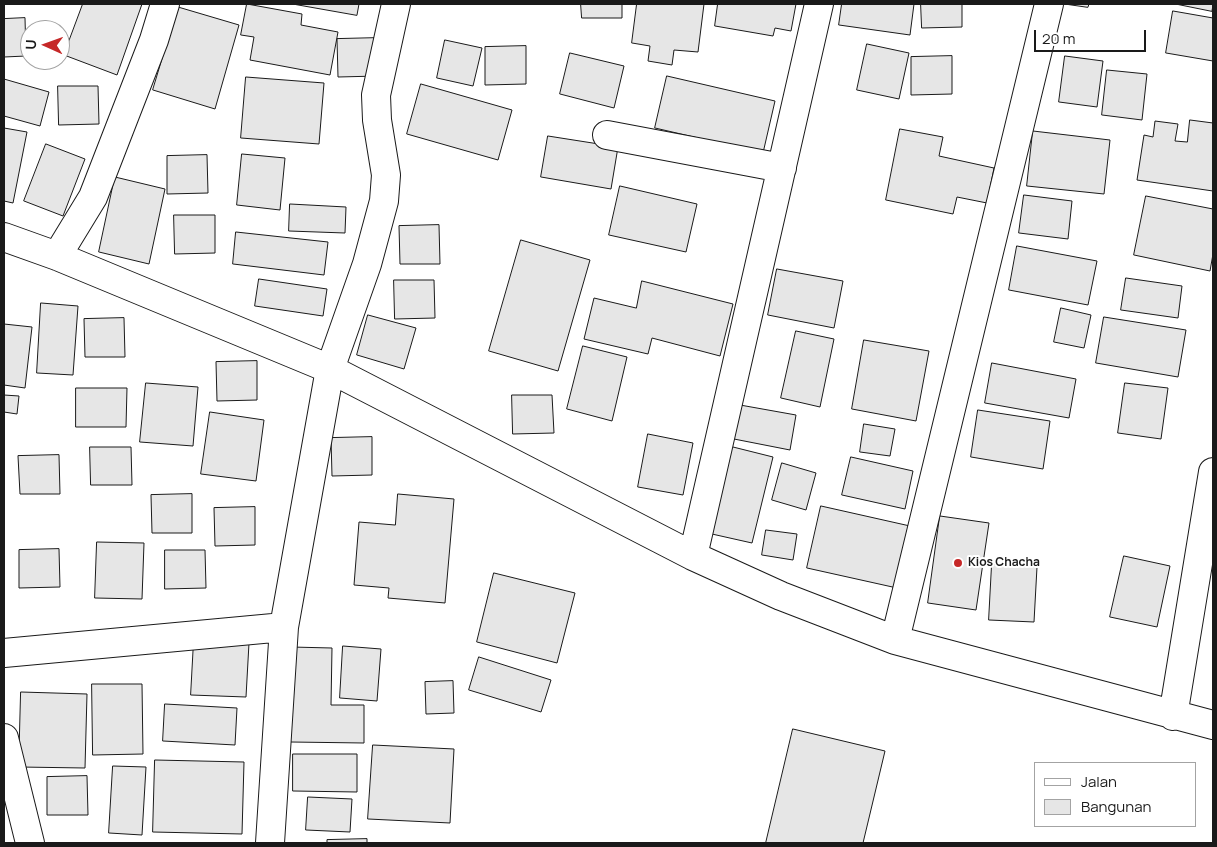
<!DOCTYPE html>
<style>
body{margin:0}
#map{position:relative;width:1217px;height:847px;overflow:hidden;background:#fff;font-family:Manrope,sans-serif}
canvas{display:block}
.frame{position:absolute;inset:0;border:5px solid #1a1a1a;pointer-events:none}
.legend{position:absolute;left:1034px;top:762px;width:162px;height:65px;box-sizing:border-box;background:#fff;border:1px solid #a3a3a3;margin:0;padding:6px 9px;list-style:none;font-size:15px;color:#1a1a1a}
.legend li{display:flex;align-items:center;gap:10px;height:25px}
.legend b{width:25px;border:1px solid #a3a3a3}
.north{position:absolute;left:20px;top:20px;width:50px;height:50px;box-sizing:border-box;background:#fff;border:1px solid #a3a3a3;border-radius:50%;rotate:272deg;font-size:14px;font-weight:700;line-height:20px;text-align:center;color:#1a1a1a}
.north::after{content:'';display:block;margin:auto;width:18px;height:22px;background:#c62828;clip-path:polygon(50% 0,100% 100%,50% 72%,0 100%)}
.scale{position:absolute;left:1034px;top:30px;width:112px;height:22px;box-sizing:border-box;border:2px solid #1a1a1a;border-top:0;padding-left:6px;font-size:15px;line-height:18px;white-space:nowrap;color:#1a1a1a;-webkit-text-stroke:4px #fff;paint-order:stroke}
</style>
<div id="map">
<canvas width="1217" height="847"></canvas>
<div class="frame"></div>
<ul class="legend">
<li><b style="height:6px;background:#fff"></b>Jalan</li>
<li><b style="height:14px;background:#e6e6e6"></b>Bangunan</li>
</ul>
<div class="north">U</div>
<div class="scale">20 m</div>
</div>
<script>
const c = document.querySelector('canvas').getContext('2d');
c.lineJoin = 'round';
function fill(path, color) {
  c.fillStyle = color;
  c.fill(path, 'evenodd');
}
function strokePath(path, color, width, dash) {
  c.strokeStyle = color;
  c.lineWidth = width;
  c.lineCap = dash ? 'butt' : 'round';
  c.setLineDash(dash || []);
  c.stroke(path);
}
function label(font, color, halo, rows, align = 'center') {
  c.font = font + ' Manrope,sans-serif';
  c.lineWidth = 4;
  c.setLineDash([]);
  c.textBaseline = 'middle';
  c.strokeStyle = halo;
  c.fillStyle = color;
  for (const [text, x, y, turn = 0] of rows) {
    c.save();
    c.translate(x, y);
    c.rotate((+turn || 0) * Math.PI / 180);
    c.textAlign = isNaN(turn) ? turn : align;
    if (halo) c.strokeText(text, 0, 0);
    c.fillText(text, 0, 0);
    c.restore();
  }
}
const building = new Path2D(`
 M83 4H142L117 75 64 55Z
 M247 4 302 14 301 25 338 32 330 75 250 60 254 37 241 35Z
 M293 4H359L357 15Z
 M581 4H622V18H582Z
 M637 4H704L698 52 674 50 672 65 648 61 650 46 632 43Z
 M718 4H796L791 31 775 28 773 36 715 26Z
 M842 4H914L910 35 839 25Z
 M921 4H962V27L922 28Z
 M1065 4H1089L1088 7Z
 M1176 4H1213V5L1212 11Z
 M178 7 239 25 215 109 153 90Z
 M1173 11 1213 18V61L1166 53Z
 M25 18 26 56 4 57V19Z
 M378 38V76L338 77 337 39Z
 M445 40 482 48 473 86 437 78Z
 M867 44 909 53 899 99 857 90Z
 M526 46V84L485 85V47Z
 M570 53 624 66 614 108 560 94Z
 M952 56V94L911 95V57Z
 M1065 56 1103 61 1097 107 1059 102Z
 M1107 70 1147 74 1142 120 1102 115Z
 M667 76 775 101 763 153 655 128Z
 M246 77 324 83 319 144 241 138Z
 M4 79 49 92 40 126 4 116Z
 M421 84 512 110 498 160 407 134Z
 M58 86H98L99 124 59 125Z
 M1190 120 1213 123V191L1137 180 1144 135 1153 137 1155 121 1178 124 1175 141 1187 142Z
 M4 128 27 132 13 203 4 201Z
 M900 129 943 137 939 156 994 168 987 203 957 197 953 214 886 200Z
 M1033 131 1110 140 1104 194 1027 186Z
 M548 136 618 147 611 189 541 177Z
 M46 144 85 159 63 216 24 201Z
 M242 154 285 158 280 210 237 205Z
 M207 155 208 193 167 194V156Z
 M115 177 165 189 149 264 99 252Z
 M620 186 697 204 686 252 609 235Z
 M1024 195 1072 201 1068 239 1019 233Z
 M1146 196 1213 209V254L1210 271 1134 255Z
 M290 204 346 207 345 233 289 231Z
 M174 215H215V253L175 254Z
 M439 225 440 264H400L399 226Z
 M236 232 328 242 324 275 233 264Z
 M521 240 590 260 558 371 489 351Z
 M1017 246 1097 261 1088 305 1009 290Z
 M777 269 843 281 834 328 768 315Z
 M1126 278 1182 286 1178 318 1121 310Z
 M259 279 327 289 323 316 255 306Z
 M394 280H434L435 318 395 319Z
 M642 281 733 304 720 356 652 338 648 354 584 339 594 298 636 308Z
 M41 303 78 306 73 375 37 373Z
 M1061 308 1091 315 1084 348 1054 342Z
 M368 315 416 328 404 369 357 355Z
 M1104 317 1186 330 1178 377 1096 363Z
 M124 318 125 357H85L84 319Z
 M4 324 32 327 25 388 4 385Z
 M796 331 834 339 820 407 781 398Z
 M864 340 929 351 916 421 852 409Z
 M583 346 627 357 612 421 567 409Z
 M257 361V400L217 401 216 362Z
 M992 363 1076 379 1069 418 985 403Z
 M146 383 198 387 193 446 140 442Z
 M1125 383 1168 388 1161 439 1118 433Z
 M76 388H127L126 427H76Z
 M4 395 19 396 17 414 4 412Z
 M512 395H552L554 433 513 434Z
 M740 405 796 415 790 450 734 439Z
 M978 410 1050 421 1043 469 971 457Z
 M210 412 264 420 256 481 201 474Z
 M864 424 895 429 890 456 860 452Z
 M648 434 693 443 683 495 638 487Z
 M372 437V475L332 476 331 438Z
 M725 445 773 457 752 543 703 532Z
 M90 447H131L132 485H91Z
 M59 455 60 494H20L18 456Z
 M851 457 913 471 905 509 842 495Z
 M782 463 816 473 806 510 772 500Z
 M192 494V533H152L151 495Z
 M398 494 454 499 445 603 388 598 389 588 354 585 359 522 395 525Z
 M821 506 910 526 897 588 807 568Z
 M255 507V545L215 546 214 508Z
 M940 516 989 523 976 610 928 603Z
 M766 530 797 534 793 560 762 555Z
 M97 542 144 543 142 599 95 598Z
 M59 549 60 587 19 588V550Z
 M165 550H205L206 588 165 589Z
 M1124 556 1170 566 1157 627 1110 617Z
 M992 564 1037 567 1034 622 989 620Z
 M494 573 575 593 557 663 477 642Z
 M194 640 249 643 246 697 191 695Z
 M343 646 381 649 377 701 340 698Z
 M291 647 332 648 331 705H364V743L290 742Z
 M479 657 551 680 541 712 469 690Z
 M453 681 454 713 426 714 425 682Z
 M92 684H142L143 754 93 755Z
 M21 692 87 694 85 768 19 767Z
 M165 704 237 708 235 745 163 741Z
 M793 729 885 751 863 843H766Z
 M373 745 454 749 450 823 368 819Z
 M293 754H357V792L293 791Z
 M155 760 244 762 242 834 153 832Z
 M113 766 146 767 142 835 109 833Z
 M87 776 88 815H47V777Z
 M308 797 352 799 350 832 306 830Z
 M367 839V843H327V840Z`);
const minor = new Path2D(`
 M607 135 782 168
 M4 237 57 256 330 369 693 556 781 596 895 640 1213 725
 M57 256 93 197 154 40 165 4
 M693 556 819 4
 M895 640 1049 4
 M4 653 284 627
 M1173 716 1213 472
 M4 738 30 843
 M270 843 284 627 330 369 367 264 384 201 386 175 377 120 376 95 396 4`);
const markers = [
 [958,563,5,"#c62828"]
];
const poiNames = [
 ["Kios Chacha",968,563]
];
fill(building, '#e6e6e6');
strokePath(building, '#1a1a1a', 1);
strokePath(minor, '#1a1a1a', 30);
strokePath(minor, '#fff', 28);
for (const [x, y, r, color] of markers) {
  const dot = new Path2D();
  dot.arc(x, y, r, 0, 2 * Math.PI);
  c.fillStyle = color;
  c.fill(dot);
  strokePath(dot, '#fff', 2);
}
label('bold 12px', '#1a1a1a', '#fff', poiNames, 'left');
</script>
